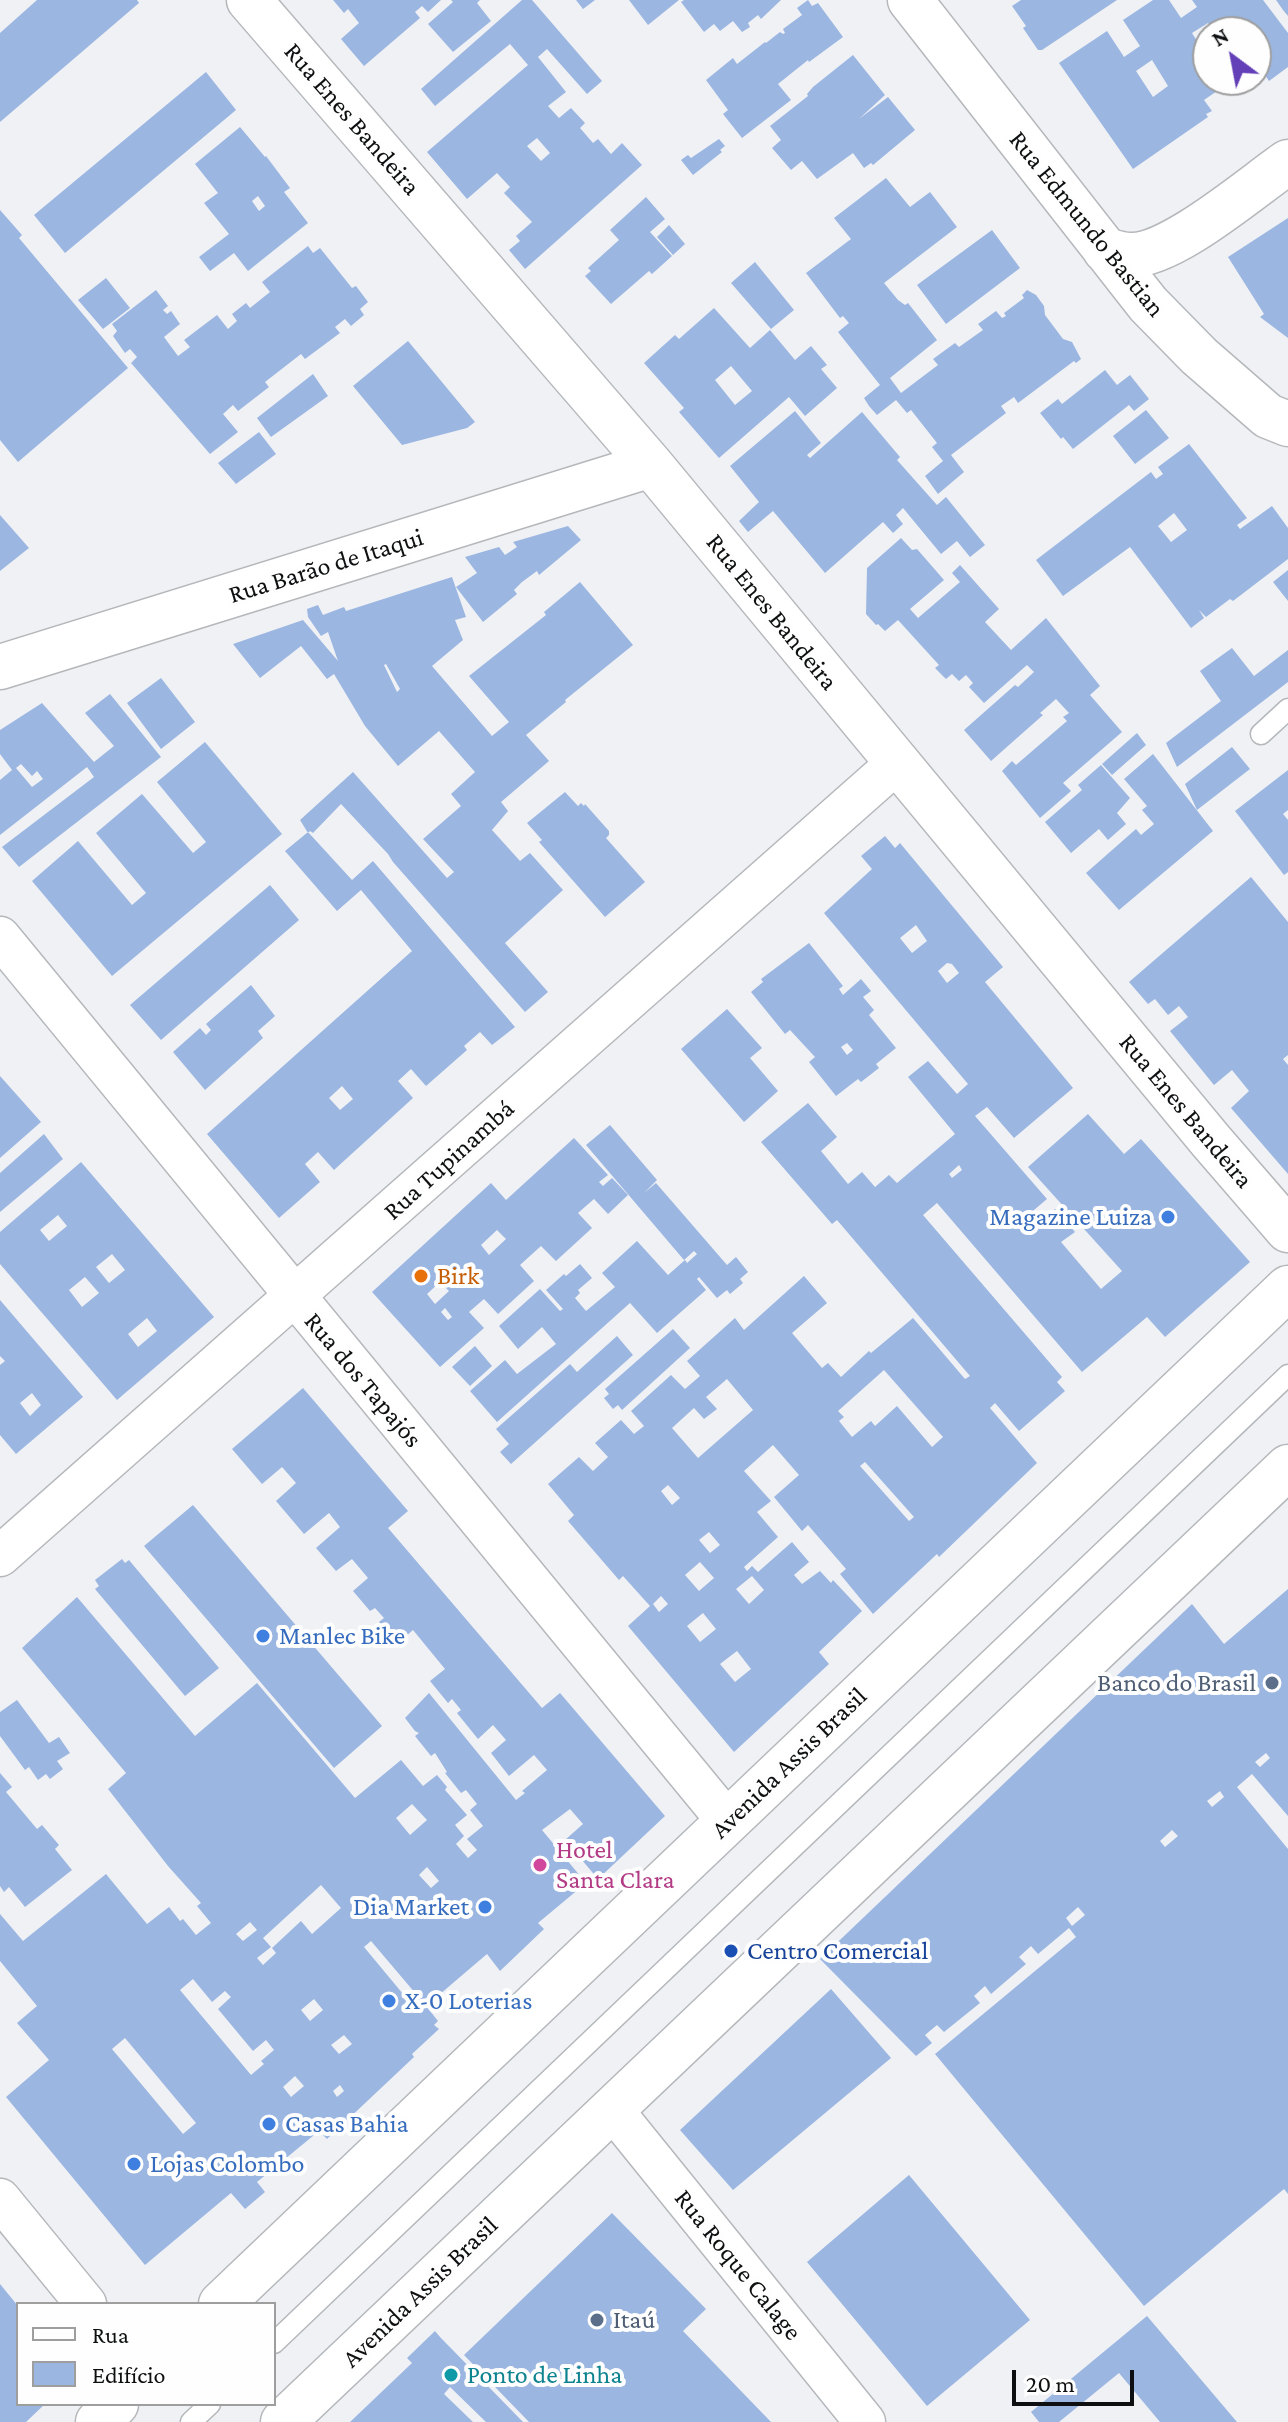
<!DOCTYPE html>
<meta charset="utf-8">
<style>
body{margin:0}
#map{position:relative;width:1288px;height:2422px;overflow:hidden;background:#eff1f5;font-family:"Crimson Pro",serif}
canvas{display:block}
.legend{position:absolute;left:16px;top:2302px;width:260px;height:104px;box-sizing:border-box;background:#fefefe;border:2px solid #9e9e9f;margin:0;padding:10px 14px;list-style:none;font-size:24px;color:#0e0f10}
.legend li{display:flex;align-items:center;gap:16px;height:40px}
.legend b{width:40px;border:2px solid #9e9e9f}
.north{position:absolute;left:1192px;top:16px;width:80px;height:80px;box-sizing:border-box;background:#fefefe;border:2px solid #9e9e9f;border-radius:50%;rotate:328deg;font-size:22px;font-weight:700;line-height:32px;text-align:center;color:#0e0f10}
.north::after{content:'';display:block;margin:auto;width:28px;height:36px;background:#6440b8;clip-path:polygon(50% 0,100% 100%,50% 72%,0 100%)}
.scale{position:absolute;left:1012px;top:2370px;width:122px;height:36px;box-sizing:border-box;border:4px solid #0e0f10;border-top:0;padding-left:10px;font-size:24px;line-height:28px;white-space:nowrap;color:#0e0f10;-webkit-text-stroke:6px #fefefe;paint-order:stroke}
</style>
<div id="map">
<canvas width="1288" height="2422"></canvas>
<ul class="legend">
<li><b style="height:10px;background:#fff"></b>Rua</li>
<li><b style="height:22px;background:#9bb6e1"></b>Edifício</li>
</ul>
<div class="north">N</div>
<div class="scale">20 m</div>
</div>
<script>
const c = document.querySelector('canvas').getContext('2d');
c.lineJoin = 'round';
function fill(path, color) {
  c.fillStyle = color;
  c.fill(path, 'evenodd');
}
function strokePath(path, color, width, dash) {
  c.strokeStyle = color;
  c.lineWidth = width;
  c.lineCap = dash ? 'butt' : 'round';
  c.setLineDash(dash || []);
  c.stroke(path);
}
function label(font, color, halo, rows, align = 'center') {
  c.font = font + ' "Crimson Pro",serif';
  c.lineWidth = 8;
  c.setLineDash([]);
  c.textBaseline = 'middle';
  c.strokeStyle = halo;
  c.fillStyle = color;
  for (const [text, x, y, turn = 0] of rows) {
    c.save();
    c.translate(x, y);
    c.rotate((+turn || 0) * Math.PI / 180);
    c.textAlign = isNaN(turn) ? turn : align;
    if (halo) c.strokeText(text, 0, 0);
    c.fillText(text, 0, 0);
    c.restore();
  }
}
const building = new Path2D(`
 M37 0H137L139 3 0 122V33Z
 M333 0H441L428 12 422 6 415 12 420 18 364 66 341 39 359 23 348 9 344 13Z
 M451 0H480L477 3 491 21 453 52 428 24 453 2Z
 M522 0H532L602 81 587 94 547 49 538 57 566 92 548 106 559 118 571 108 585 123 580 128 593 143 598 139 611 154 622 143 642 165 525 269 509 250 520 241 516 236 532 222 504 193 510 187 497 173 467 199 427 152 528 65 510 44 435 106 421 89ZM537 138 550 153 541 161 527 146Z
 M576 0H595L583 9Z
 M629 0H679L648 25Z
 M684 0H781L761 19 758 15 748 23 750 27 742 32 733 21 720 31 714 24 704 32 681 2Z
 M808 0 812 6 818 3 843 37 809 62 808 60 778 84 791 100 742 138 723 114 728 110 706 80 733 58 737 64 765 42 766 43 780 32 783 34 785 33 783 29 802 15 797 8Z
 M1021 0H1117L1042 50H1038L1023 28 1026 26 1012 6Z
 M1153 0H1169L1181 18 1197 7 1192 0H1263L1288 33V67L1269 81 1256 62V32H1215L1208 23 1192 33 1208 59V80H1233L1204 100 1212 111 1206 114 1208 117 1133 169 1059 63 1107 31 1124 57 1140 46 1123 20ZM1152 60 1168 86 1153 97 1136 71Z
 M1276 0H1288V16L1283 10Z
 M853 55 885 95 859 119 888 97 915 130 873 165 871 163 864 168 853 153 817 179 802 161 791 170 772 148 781 140 770 126 808 96 807 94 813 87Z
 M206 72 236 110 65 253 34 215Z
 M240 127 265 157 266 156 290 188 284 192 308 223 248 271 234 253 210 271 199 257 229 234 204 203 218 193 195 164ZM258 196 265 206 259 211 252 201Z
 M719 139 725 146 720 150 722 152 693 175 681 160 688 155 691 158Z
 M886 178 910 207 930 192 957 227 884 283 898 300 905 305 908 303 937 340 890 378 901 393 938 365 933 359 955 343 959 347 983 330 978 324 996 311 1002 318 1006 316 1004 313 1024 298 1022 295 1027 290 1036 295 1044 306 1045 315 1063 339 1072 342 1081 359 1076 363 1074 361 1018 403 1014 397 1001 406 1006 413 951 455 964 472 938 494 925 476 943 461 932 447 937 443 911 410 907 413 896 400 877 415 869 406 864 398 880 385 838 332 849 323 843 316 840 318 806 273 851 239 834 218Z
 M646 197 665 219 650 232 672 256 652 274 649 271 611 304 585 276 591 271 588 268 619 240 610 230Z
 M0 210 22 235 19 238 128 368 18 462 0 440Z
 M1288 218V338L1260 317 1264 314 1228 257Z
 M669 225 685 244 673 255 657 237Z
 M992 230 1020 268 946 324 917 285Z
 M308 246 313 253 320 248 352 288 356 286 368 302 360 309 364 315 351 326 345 319 335 327 340 333 305 359 301 354 265 382 269 387 238 411 233 405 223 414 238 432 210 454 131 363 137 357 130 349 125 353 113 336 117 331 112 324 156 290 168 306 163 310 167 314 171 311 180 324 164 337 178 356 190 347 184 340 217 315 228 329 237 321 232 314 246 303 250 308 270 292 262 282Z
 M755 262 794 310 771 329 731 283Z
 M106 278 130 308 103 329 78 300Z
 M714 308 750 348 770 330 795 360 811 346 827 365 821 369 837 388 805 416 789 397 719 458 679 412 684 408 644 363 675 335 679 339ZM731 366 752 391 735 405 715 380Z
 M408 341 475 422 467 428 402 445 353 386Z
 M1105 370 1117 385 1130 375 1149 399 1134 411 1129 405 1073 449 1063 437 1061 439 1040 413 1058 399 1062 404Z
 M313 374 328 396 271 437 257 418Z
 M1146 410 1169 438 1135 464 1113 436Z
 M795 411 821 443 807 455 810 458 862 412 900 457 897 460 937 505 946 497 985 545 970 557 957 541 941 554 903 508 896 515 903 524 893 533 883 522 825 573 773 511 748 532 739 521 759 502 730 466Z
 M259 432 276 454 236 484 218 463Z
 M1189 444 1247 518 1237 525 1240 529 1272 506 1288 528V559L1233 601 1230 599 1206 617 1199 610 1204 618 1191 628 1130 547 1063 596 1036 560 1151 472 1156 479 1163 474 1158 467ZM1174 513 1187 530 1171 542 1158 526Z
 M0 515 29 548 0 571Z
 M568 526 581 540 539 575 537 571 522 582 514 590 517 594 483 622 456 587 477 573 465 557 499 547 505 555 517 547 513 542Z
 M901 538 912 550 917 549 944 580 910 609 918 618 960 582 952 573 960 565 999 609 985 622 1011 650 1046 618 1100 686 1090 695 1122 732 1063 783 1071 791 1040 818 1002 771 1012 761 1016 765 1067 721 1063 717 1069 713 1056 699 1040 713 1043 715 991 761 964 730 1015 685 1018 687 1034 672 1027 665 984 703 969 687 973 683 966 675 959 681 952 674 946 679 935 668 939 665 898 620 885 631 878 624 876 625 866 614 867 568Z
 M1288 570V601L1273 582Z
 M452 577 466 617 455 620 463 640 432 666 492 736 509 722 469 676 546 615 544 612 580 582 633 645 565 700 566 702 526 735 549 761 501 802 508 811 492 830 520 861 530 853 563 890 505 943 548 992 525 1012 393 862 388 854 341 804 313 833 310 831 308 833 300 820 353 772 447 878 454 872 423 839 461 806 451 794 475 772 439 731 398 766 365 726 334 674 327 679 301 646 260 678 233 644 303 620 338 661 328 632 321 636 308 617 307 609 318 605 323 615 344 607 346 611ZM386 664 400 689 397 692 384 665Z
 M1232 648 1254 676 1288 650V682L1177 767 1166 743 1221 701 1200 671Z
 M161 678 195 722 161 749 127 703Z
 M110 694 161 757 19 867 2 847 94 777 87 767 0 835V780L12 770 0 754V730L42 703 94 762 114 746 85 713ZM21 764 32 776 37 771 43 779 32 787 16 768Z
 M1137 733 1146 745 1112 775 1102 764Z
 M205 742 282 834 112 976 32 881 78 841 132 905 146 893 96 833 142 794 193 853 206 842 157 782Z
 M1232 747 1250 769 1197 810 1185 784Z
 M1153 754 1213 831 1119 910 1086 873 1136 829 1141 835 1154 824 1142 810 1147 806 1124 779Z
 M1101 765 1130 798 1117 813 1126 824 1108 840 1099 829 1071 853 1045 822 1082 790 1078 785Z
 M1288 770V810L1283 814 1288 820V872L1284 875 1235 811Z
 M565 792 578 806 581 803 584 806 585 804 609 831V835L606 838 645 882 605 917 539 842 542 840 527 823Z
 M308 832 352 880 373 861 515 1027 492 1045 480 1032 464 1046 467 1050 426 1086 411 1069 398 1081 413 1098 334 1170 318 1152 305 1164 320 1182 279 1218 207 1134 412 951 361 890 337 911 285 851ZM342 1086 353 1099 340 1110 329 1098Z
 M885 836 895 848 900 843 1003 967 985 982 1073 1088 1014 1138 987 1107 975 1116 1047 1199 1034 1210 1042 1220 1055 1209 1075 1232 1061 1242 1101 1289 1122 1271 1028 1167 1088 1114 1124 1154 1141 1139 1250 1262 1165 1337 1147 1317 1082 1372 937 1203 923 1215 1062 1377 1057 1382 1065 1391 1019 1431 995 1403 990 1408 1037 1463 939 1557 937 1554 873 1614 840 1574 846 1569 808 1525 802 1531 774 1497 799 1475 773 1445 744 1471 771 1501 757 1512 778 1537 744 1567 747 1571 752 1566 758 1572 792 1542 809 1562 794 1575 802 1584 820 1571 831 1583 833 1580 862 1611 819 1652 829 1664 734 1752 628 1626 650 1606 623 1576 619 1580 568 1521 574 1515 548 1484 579 1457 593 1471 608 1457 595 1443 621 1420 634 1434 644 1426 631 1411 671 1375 685 1389 700 1376 687 1361 735 1318 744 1330 804 1276 827 1303 792 1333 822 1368 828 1363 841 1377 869 1351 871 1353 913 1318 965 1379 970 1376 837 1220 832 1224 761 1142 808 1103 837 1137 821 1151 848 1184 862 1172 875 1187 889 1175 897 1183 955 1134 908 1077 928 1061 957 1094 968 1084 824 913 872 869 861 856ZM916 925 927 941 912 953 900 938ZM947 963 952 964 959 973 947 983 938 971ZM959 1165 962 1170 952 1178 949 1174ZM884 1370 943 1437 932 1447 897 1406 875 1426 871 1421 852 1437 839 1421 844 1417 838 1411ZM727 1379 753 1410 698 1458 672 1428 694 1408 704 1419 717 1409 706 1397ZM865 1462 914 1517 909 1521 860 1466ZM668 1485 680 1498 672 1505 661 1491ZM709 1532 720 1545 710 1553 699 1540ZM700 1562 714 1578 699 1591 685 1575ZM752 1576 764 1590 749 1604 736 1589ZM661 1596 668 1604 659 1612 653 1604ZM703 1613 716 1629 700 1642 687 1626ZM737 1651 751 1669 735 1682 720 1664Z
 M1251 877 1288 922V1055L1283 1059 1288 1065V1174L1231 1108 1249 1091 1232 1070 1214 1085 1170 1031 1188 1017 1179 1006 1168 1015 1155 999 1148 1004 1129 982Z
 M270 885 299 920 161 1040 130 1005Z
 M809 943 843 986 839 989 843 995 861 979 871 991 863 997 874 1010 869 1015 896 1048 876 1064 879 1068 861 1082 858 1079 836 1096 809 1062 815 1057 790 1030 785 1034 751 992 763 982 761 979ZM847 1043 853 1050 847 1055 841 1047Z
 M251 985 275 1016 258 1031 263 1038 205 1090 173 1052 200 1028 206 1035 211 1030 206 1024Z
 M727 1009 762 1048 750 1058 778 1091 744 1122 681 1049Z
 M0 1076 41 1122 0 1158Z
 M610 1125 657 1180 644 1193 656 1183 727 1265 736 1257 748 1272 740 1279 743 1283 730 1294 727 1290 717 1298 699 1277 697 1279 706 1290 657 1333 630 1303 497 1422 470 1391 505 1360 517 1374 556 1344 542 1327 518 1349 499 1326 540 1289 560 1311 563 1309 546 1290 564 1274 566 1276 580 1264 592 1278 578 1290 580 1293 575 1298 586 1311 615 1287 602 1273 637 1241 668 1275 685 1260 687 1263 697 1254 694 1251 684 1260 586 1145Z
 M44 1134 63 1159 0 1212V1173Z
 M574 1138 608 1175 599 1182 603 1186 612 1178 628 1195 608 1214 594 1199 578 1213 592 1228 556 1261 541 1246 520 1265 534 1281 498 1314 484 1299 469 1312 484 1328 440 1367 372 1292 491 1183 506 1200ZM497 1230 506 1239 489 1255 481 1245ZM440 1282 449 1291 435 1304 427 1294ZM445 1308 452 1317 448 1320 441 1312Z
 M81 1162 214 1317 117 1400 0 1264V1232ZM58 1215 67 1226 49 1241 40 1230ZM112 1254 125 1270 109 1283 96 1267ZM85 1277 99 1293 82 1307 69 1290ZM147 1318 157 1331 138 1347 128 1334Z
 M0 1300 83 1397 16 1454 0 1435V1365L5 1361 0 1356ZM32 1393 41 1405 30 1416 20 1403Z
 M673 1329 690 1348 622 1410 618 1405 613 1409 604 1398 609 1394 605 1389Z
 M617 1336 633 1355 511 1464 500 1452 509 1444 496 1429 570 1364 577 1372Z
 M475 1346 492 1366 470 1386 452 1367Z
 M303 1388 408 1511 388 1528 542 1708 560 1693 665 1816 598 1879 565 1840 583 1824 570 1809 542 1830 586 1883 538 1923 544 1929 500 1971 487 1954 426 2006 438 2021 434 2025 439 2029 412 2054 414 2057 327 2139 319 2131 257 2182 265 2192 245 2209 231 2193 145 2265 6 2097 49 2060 17 2023 37 2006 0 1961V1914L23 1941 106 1874 147 1924 169 1907 180 1921 183 1919 196 1935 211 1923 197 1906 201 1903 168 1866 108 1789 126 1773 22 1648 77 1597 195 1736 257 1683 355 1798 401 1760 423 1786 437 1775 447 1787 445 1790 467 1815 455 1825 464 1836 456 1844 468 1858 477 1850 467 1839 483 1826 470 1810 477 1804 466 1790 461 1793 445 1773 447 1772 435 1753 431 1756 415 1736 419 1733 415 1731 405 1718 429 1693 516 1800 525 1793 522 1791 547 1770 534 1755 509 1776 491 1753 506 1740 493 1725 478 1739 457 1713 461 1710 452 1699 448 1703 430 1681 445 1669 413 1630 398 1643 379 1622 384 1618 375 1608 370 1611 353 1591 368 1578 352 1559 336 1571 316 1548 340 1527 329 1513 304 1534 276 1501 296 1483 282 1467 262 1484 232 1449ZM412 1804 427 1820 410 1835 396 1818ZM427 1867 439 1881 431 1888 419 1875ZM321 1885 341 1908 312 1934 301 1921 272 1948 276 1953 263 1965 257 1958 271 1947 263 1938ZM250 1922 257 1930 243 1941 236 1934ZM371 1941 416 1994 408 2000 364 1947ZM193 1979 212 2002 225 1991 231 1997 218 2009 253 2051 266 2040 274 2050 261 2061 264 2064 251 2075 180 1990ZM314 1999 323 2010 310 2021 301 2010ZM344 2035 352 2044 339 2054 331 2045ZM125 2038 196 2123 183 2134 112 2049ZM295 2076 304 2086 291 2097 283 2087ZM340 2085 344 2091 337 2097 333 2091Z
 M193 1505 382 1726 334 1768 144 1546Z
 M122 1559 125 1563 129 1560 219 1668 185 1696 95 1589 99 1586 95 1580Z
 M1288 1589V1816L1252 1774 1237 1787 1288 1849V2194L1284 2189 1144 2306 935 2054 1076 1937 1069 1928 1038 1954 1031 1946 1019 1957 1026 1964 991 1994 985 1986 974 1996 980 2003 944 2032 937 2025 925 2035 932 2043 916 2056 820 1959 1192 1604 1224 1644ZM1266 1753 1270 1758 1260 1767 1255 1762ZM1220 1791 1224 1797 1212 1807 1207 1801ZM1172 1830 1178 1836 1165 1847 1160 1841ZM1078 1907 1085 1915 1072 1926 1066 1918Z
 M17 1700 49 1743 59 1737 70 1753 57 1761 63 1769 50 1779 46 1774 38 1780 29 1767 25 1770 0 1736V1712Z
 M0 1773 12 1787 6 1792 37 1829 42 1825 59 1845 55 1849 72 1870 25 1907 9 1887 4 1892 0 1886Z
 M831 1989 891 2058 733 2190 680 2130Z
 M909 2175 1030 2320 927 2406 807 2262Z
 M612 2213 706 2309 683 2331 771 2422H529L464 2355Z
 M0 2284 18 2306V2404H45L26 2422H0Z
 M1147 2316 1237 2422H1160L1119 2373 1059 2422H1039L1031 2412Z
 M435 2331 440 2337 523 2422H486L450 2387 444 2394 473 2422H350L412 2363 407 2358Z`);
const service = new Path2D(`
 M1261 734 1288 709
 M274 2343 1288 1375
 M191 2422 210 2404`);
const minor = new Path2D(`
 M0 937 728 1822
 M0 1556 897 763
 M612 2109 865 2422
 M0 2199 86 2304`);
const tertiary = new Path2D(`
 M249 0 651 465 1211 1141 1288 1230
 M910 0 1148 304 1199 356 1268 416 1288 424
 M1105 250C1113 252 1122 255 1130 255 1171 257 1253 186 1288 162
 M0 667 651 465`);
const secondary = new Path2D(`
 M221 2304 1288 1288
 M98 2422 116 2404
 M283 2422 1288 1467`);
const markers = [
 [1168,1217,8,"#3f7fe0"],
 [421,1276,8,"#e8710a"],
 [263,1636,8,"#3f7fe0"],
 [1272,1683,8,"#5c6f8a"],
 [540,1865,8,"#d1479c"],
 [485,1907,8,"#3f7fe0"],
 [731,1951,8,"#1a4fb4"],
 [389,2001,8,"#3f7fe0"],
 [269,2124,8,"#3f7fe0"],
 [134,2164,8,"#3f7fe0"],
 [597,2320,8,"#5c6f8a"],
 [451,2375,8,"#0f9aa8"]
];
const streetNames = [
 ["Rua Enes Bandeira",352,119,49],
 ["Rua Edmundo Bastian",1087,224,51],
 ["Rua Barão de Itaqui",326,566,-17],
 ["Rua Enes Bandeira",772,612,51],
 ["Rua Enes Bandeira",1186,1111,50],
 ["Rua Tupinambá",449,1160,-42],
 ["Rua dos Tapajós",363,1380,50],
 ["Avenida Assis Brasil",789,1763,-44],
 ["Rua Roque Calage",738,2265,51],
 ["Avenida Assis Brasil",420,2292,-44]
];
const shopNames = [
 ["Magazine Luiza",1152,1217,"right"],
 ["Manlec Bike",279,1636],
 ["Dia Market",469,1907,"right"],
 ["X-0 Loterias",405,2001],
 ["Casas Bahia",285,2124],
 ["Lojas Colombo",150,2164]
];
const foodNames = [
 ["Birk",437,1276]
];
const serviceNames = [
 ["Banco do Brasil",1256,1683],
 ["Itaú",613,2320,"left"]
];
const hotelNames = [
 ["Hotel",556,1850],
 ["Santa Clara",556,1880]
];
const transitNames = [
 ["Centro Comercial",747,1951]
];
const cultureNames = [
 ["Ponto de Linha",467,2375]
];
fill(building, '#9bb6e1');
strokePath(service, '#b5b8bb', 23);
strokePath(minor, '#b5b8bb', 43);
strokePath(tertiary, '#b5b8bb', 47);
strokePath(secondary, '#b5b8bb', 47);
strokePath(service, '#fff', 20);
strokePath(minor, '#fff', 40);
strokePath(tertiary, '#fff', 44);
strokePath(secondary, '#fff', 44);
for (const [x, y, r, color] of markers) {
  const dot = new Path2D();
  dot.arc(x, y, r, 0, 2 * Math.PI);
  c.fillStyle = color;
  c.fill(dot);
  strokePath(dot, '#fefefe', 3);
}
label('26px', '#0e0f10', '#fefefe', streetNames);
label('26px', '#366cbe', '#fefefe', shopNames, 'left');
label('26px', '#c56008', '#fefefe', foodNames, 'left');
label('26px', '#4e5e75', '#fefefe', serviceNames, 'right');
label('26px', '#b23c85', '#fefefe', hotelNames, 'left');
label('26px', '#164399', '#fefefe', transitNames, 'left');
label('26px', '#0d838f', '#fefefe', cultureNames, 'left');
</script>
